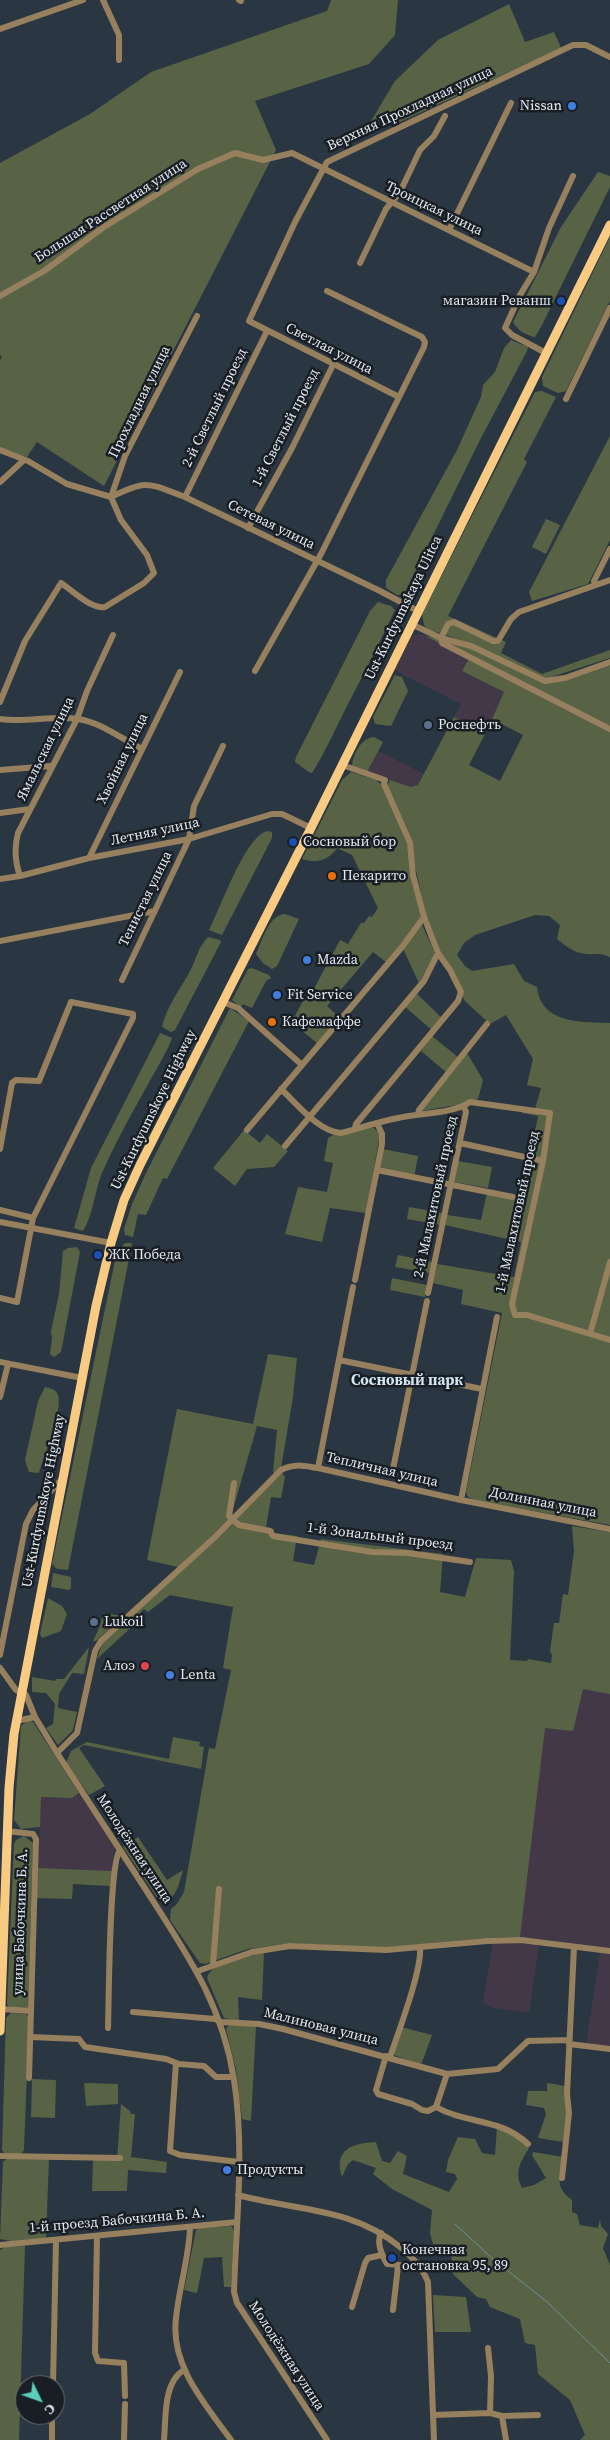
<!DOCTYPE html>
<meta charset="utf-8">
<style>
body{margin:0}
#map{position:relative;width:610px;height:2440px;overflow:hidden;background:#2a3742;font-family:"Source Serif 4",serif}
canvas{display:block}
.north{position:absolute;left:15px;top:2375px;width:50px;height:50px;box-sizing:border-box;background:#181e23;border:1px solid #697076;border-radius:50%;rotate:132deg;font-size:14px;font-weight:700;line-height:20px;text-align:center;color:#e3ebf2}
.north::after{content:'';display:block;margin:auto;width:18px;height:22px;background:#5bcebb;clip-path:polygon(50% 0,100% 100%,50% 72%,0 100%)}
</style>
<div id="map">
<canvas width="610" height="2440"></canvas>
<div class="north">С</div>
</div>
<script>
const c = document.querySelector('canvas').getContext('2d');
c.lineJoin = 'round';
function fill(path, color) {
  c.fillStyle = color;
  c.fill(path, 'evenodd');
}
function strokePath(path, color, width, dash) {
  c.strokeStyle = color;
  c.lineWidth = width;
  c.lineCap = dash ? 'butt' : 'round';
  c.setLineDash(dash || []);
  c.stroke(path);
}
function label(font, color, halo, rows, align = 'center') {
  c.font = font + ' "Source Serif 4",serif';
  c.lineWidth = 5;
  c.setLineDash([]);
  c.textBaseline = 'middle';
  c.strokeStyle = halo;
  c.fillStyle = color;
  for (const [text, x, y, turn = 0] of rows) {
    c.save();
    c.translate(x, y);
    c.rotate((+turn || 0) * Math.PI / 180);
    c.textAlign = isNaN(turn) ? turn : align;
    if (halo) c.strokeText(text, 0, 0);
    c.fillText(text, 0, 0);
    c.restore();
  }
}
const industrial = new Path2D(`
 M417 634 424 635 469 659 463 672 505 692 486 732 454 717 461 704 394 670 412 636Z
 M378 751 424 774 418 785 411 787 367 772Z
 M550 1651 610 1657V1948L520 1937 552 1655Z
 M79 1793 115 1846 112 1871 38 1868 41 1797 72 1798Z
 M493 1942 539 1944 529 2013 494 2008 483 2003Z
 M600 1953H610V2047L586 2044Z`);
const green = new Path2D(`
 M331 0H398L395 35 369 64 255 101 276 150 104 486 37 442 27 457 0 449V360L2 357 0 355V163L90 114 151 72 327 11Z
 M509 4 525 42 554 32 561 48 400 122 371 121 395 81 438 40Z
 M598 172 610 176V187L541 327 535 337C526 335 518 331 513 322L561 227Z
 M610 237V301L566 391 558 393 543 386 542 377Z
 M511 340 528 347 527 351 480 440 404 594 397 595 386 588V580L457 450 481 397 483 385 495 372 504 348Z
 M542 391 556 397 524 459 527 462 448 616 506 642 501 653 542 674 610 650V658L545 679 472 644 428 629 424 625 422 614 535 392Z
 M610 436V540L588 584 532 601 529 592Z
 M546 519 560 525 546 554 532 547Z
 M378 602 391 606 395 610C380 642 364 673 348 704 336 727 326 751 312 773L309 772 295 762 296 757 370 611Z
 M424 635 471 648 544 683 566 680 610 665V957C598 952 597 955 586 954 574 953 566 946 557 939L560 925 549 916 535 915 475 935 464 943 457 955 465 966 472 971 514 964 524 981 537 987C541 1024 581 1022 610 1023V1339L526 1317 610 1341V1525L474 1500 468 1497 466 1492 502 1313 461 1304 463 1290 433 1283 437 1264 514 1277 521 1242 445 1225 447 1215 481 1220 487 1193 516 1200 523 1171H528L530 1159 527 1155 531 1136H534L538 1116 522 1113V1108L535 1109 541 1088 527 1085 533 1059 506 1015 490 1024 465 1001 440 952 426 916 407 829 387 786 390 780 411 787 418 785 454 717 486 732 469 765 500 781 523 735 492 719 504 692 462 671 469 659Z
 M395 675 402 677 408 691 391 726 375 724 373 717Z
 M374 737 383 742 367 772 352 766C353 754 361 738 374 737Z
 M351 772 376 780 383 786 407 844 421 917 419 922 386 962 373 952 327 1006 339 1017 317 1043 289 1020 291 1016H295L304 999 308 1000 340 940 348 944 361 923H364L369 916 372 917 378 908 352 855 337 848C329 860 316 864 302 859L342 780Z
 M267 831 272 832V838L222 935 209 930C221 908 244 838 267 831Z
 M285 914 299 919 277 966 272 969 263 963 256 954C262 942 268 915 285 914Z
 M422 925 434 951V957L419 983 403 949Z
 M208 937 220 940 221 942 175 1030 171 1032 162 1027C167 1005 180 990 190 971 196 960 199 945 208 937Z
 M252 968 269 975 271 978 266 981 252 1008 243 1004 241 1007 232 1000 248 969Z
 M416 993 442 1018 432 1030 405 1007Z
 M230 1008 249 1021 167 1179 163 1178 146 1215 138 1214 133 1237 125 1235 124 1229 132 1204 147 1171Z
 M160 1033 172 1038 168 1048C146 1089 121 1130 102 1173 95 1190 93 1216 83 1231L74 1228 91 1168Z
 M432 1036 459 1058 447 1073 421 1051Z
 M467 1053 483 1080 478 1099 463 1104 421 1111Z
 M369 1127 374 1128 380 1134 366 1213 330 1208 322 1242 285 1234 298 1187 327 1192 333 1163 324 1161 328 1138 333 1135H341Z
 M244 1130 260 1143 267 1134 288 1151 274 1167 247 1169 235 1186 213 1168Z
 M383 1149 418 1156 414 1177 380 1168Z
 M458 1161 492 1167 488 1188 454 1182Z
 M409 1207 443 1213 441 1225 407 1219Z
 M125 1243H132L68 1570 57 1569 52 1564 117 1251Z
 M77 1247 80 1252 61 1352 54 1357 50 1354 52 1338 51 1331 59 1294 63 1251 68 1248Z
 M398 1255 433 1262 430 1273 395 1267Z
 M392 1278 427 1285 425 1297 390 1290Z
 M268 1354 297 1358 293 1397 281 1468 275 1475 273 1472 277 1430 257 1426 232 1513 234 1515 178 1567 147 1560 177 1409 253 1424Z
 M45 1387C49 1388 56 1389 58 1395 63 1412 44 1454 39 1473L29 1472 25 1460 38 1401Z
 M282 1473 285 1477 281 1498 271 1497 266 1527 274 1529V1533L297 1536 293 1561 314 1565 321 1539 443 1554 440 1592 465 1597 476 1558 511 1560 514 1571 510 1660 527 1661 528 1659 551 1663 552 1655 550 1651 554 1623H559L563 1594 568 1595 574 1551 572 1526 610 1532V1694L583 1689 573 1731 545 1728 520 1937 486 1938 382 1948 291 1943 248 1949 205 1964 200 1963 170 1920 171 1909 177 1904 184 1892 209 1748 215 1749 231 1670 223 1668 233 1607 170 1595 148 1612 144 1609 135 1618 138 1621 98 1658H97L103 1643Z
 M53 1573 71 1577V1588L69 1590 51 1587Z
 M48 1598 62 1606 67 1614 61 1631 42 1638 40 1634Z
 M103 1613 123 1616 96 1641H93L100 1626Z
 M89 1647 84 1674 72 1673 59 1694 58 1708 77 1712 73 1730 58 1745 46 1728 53 1724 55 1704 46 1693 32 1692V1677L55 1681 56 1679H64Z
 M28 1720 33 1722 79 1793 72 1798 41 1797 40 1827 21 1829 14 1820 21 1726Z
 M173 1737 200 1742 199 1746 204 1747 201 1769 84 1745 79 1748 105 1786 89 1795 66 1763 71 1751 87 1742 169 1759Z
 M24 1836 33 1843 28 2008 9 2007 7 2004 14 1844 16 1840Z
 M138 1837 167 1880 183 1870C179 1884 177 1896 165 1903L160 1902 123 1847Z
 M38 1868 112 1871 110 1886 73 1884 72 1899 36 1898Z
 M264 1952 262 2000 238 1997 239 2022 224 2018 207 1978C212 1960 247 1957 264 1952Z
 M11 2013 26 2014 29 2018 24 2150 20 2156 4 2153 2 2150 6 2018Z
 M230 2024 256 2026 251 2121 242 2119 236 2069 226 2029Z
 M401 2027 432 2035 421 2065 394 2055Z
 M32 2079 56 2080 55 2118 31 2117Z
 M84 2083 118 2084V2104L86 2106Z
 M547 2083 565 2086 567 2113 564 2142 538 2138 546 2114 544 2108 526 2105 528 2091H547Z
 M121 2104 130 2111 131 2114H135L131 2157 167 2162 166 2173 128 2170 127 2191H92L93 2159 117 2160Z
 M497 2127 516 2135 529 2148C520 2163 514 2172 522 2188L534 2185 546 2178 532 2155 533 2152 563 2157C560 2177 554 2187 572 2200V2212L577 2214 580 2225 598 2228 600 2219 601 2226 608 2234 603 2248 610 2265V2440H580L585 2435 570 2400 538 2374 535 2345 525 2343 520 2319 490 2307 486 2299 477 2297 453 2274 451 2251 434 2248 430 2233 432 2210 392 2189 373 2174 376 2168 353 2160 348 2164 342 2177C333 2149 353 2143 376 2142L382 2161 390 2163 398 2151 407 2156 403 2174 449 2192 457 2179 455 2174 446 2172 448 2160 458 2137 475 2139 482 2153 495 2155Z
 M8 2158 49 2159 46 2238 11 2241 0 2239 3 2162Z
 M231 2226 234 2230 231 2287H224L222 2257 204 2258 197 2293 184 2290 196 2230 200 2228Z
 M25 2246 19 2440H0V2250L5 2247Z
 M433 2295 466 2297 471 2332H435Z`);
const stream = new Path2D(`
 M455 2224 494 2260 546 2301 610 2363`);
const minor = new Path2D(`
 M103 0 119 35V60
 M239 0 241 1
 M0 29 83 0
 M449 230 511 103
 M360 263 386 209 400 192 420 150 434 136 445 116
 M0 296 44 271 104 227 198 169 235 153 263 160 292 153 534 272
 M546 353 512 335 505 328 520 295 534 272 549 228 573 176
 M399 397 249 321 295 222 327 162 573 45H586L610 57
 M566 399 610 308
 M0 450 28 461 67 484 111 497C148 479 147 483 185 497L380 591 418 611
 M0 482 24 460
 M185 497 267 331
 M248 528 292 448 333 365
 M595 585 594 581 610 549
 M411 624 441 638 471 646 545 681 565 678 610 662
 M441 638 448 624 454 622 493 641H498L511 619 519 612 610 580
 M441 638 442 643 610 729
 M255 671 321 554 424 347 425 342 422 337 327 291
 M0 702 25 641 61 583C73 591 91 609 105 607L144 583 154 573 147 555 121 520 111 497 125 456 197 316
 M0 719C26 723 52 715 78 719 100 722 122 739 142 749
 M342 765 385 780 384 784 410 843 413 875 424 917 438 953 450 970 461 992 458 1001 356 1124 355 1128
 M0 770 51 766
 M0 813 30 809
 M89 858 180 672
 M20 876C15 862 14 848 18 833L77 719 87 691 113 635
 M0 879 20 876 89 858 189 839 272 814H282L311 828
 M0 941 155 911
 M122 980 189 839 194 806 223 746
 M223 1002 238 1008 302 1065
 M281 1089C297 1104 319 1132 341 1133 360 1128 378 1122 398 1118 418 1113 453 1114 470 1102L550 1113 543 1161 512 1304 515 1315H527L610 1340
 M418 1114 419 1110 487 1024
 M247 1130 402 947 424 917
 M460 1143 543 1161
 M285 1146 424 981 438 953
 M0 1149 12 1083 16 1080 39 1081 71 1002 133 1014V1018L33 1218 0 1210
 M377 1170 513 1197
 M0 1222 111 1243
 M355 1280 382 1144V1134L377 1123
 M428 1293 466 1112 464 1107
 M0 1298 17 1302 33 1218
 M590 1334 610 1262
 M339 1360 482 1389
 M0 1362 82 1378
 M0 1397 8 1364
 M318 1468 353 1287
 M392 1474 427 1301
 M234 1483 229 1516 239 1525 270 1531 273 1536 372 1552 408 1553 470 1562
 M461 1500 497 1317
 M0 1655 26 1524 33 1510 63 1478
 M0 1668 16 1690 26 1695 35 1717 57 1753C87 1799 116 1844 146 1890 187 1954 222 2003 234 2080 245 2150 236 2222 234 2292L237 2303 327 2440
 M16 1721 35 1717
 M57 1753 77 1733 95 1651 101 1641 216 1536 281 1470C294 1463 304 1466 318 1468L461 1500 610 1529
 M7 1831 33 1834 36 1839 29 2078
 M213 1964 219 1889
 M198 1971 252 1952 290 1946 386 1950 487 1941 521 1940 610 1951
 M1 2009 31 2011
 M133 2012 215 2019 221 2022 259 2024 283 2029 447 2074 498 2069 528 2041 569 2040
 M108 2028C109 2001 109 1862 120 1850
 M30 2037 79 2039 85 2047 166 2059 179 2064 204 2066 216 2077H233
 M569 2044 610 2049
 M386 2056 376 2090 378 2094 412 2104 422 2110 428 2111 436 2107 447 2074
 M390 2057C398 2033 422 1970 420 1948
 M176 2063 170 2151 180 2155 239 2162
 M436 2107C468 2125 499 2117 528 2144
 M0 2156 120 2158
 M562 2178 569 2113 567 2094 574 1947
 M238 2195C297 2211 351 2207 400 2247 413 2258 422 2267 428 2282L434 2440
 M190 2227C189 2258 179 2288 176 2318 170 2365 205 2404 231 2440
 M381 2233C376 2243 382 2255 387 2264L413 2266 418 2263
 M97 2236 95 2353 98 2361 124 2363 125 2396
 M0 2245 237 2222
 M352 2307 365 2263 368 2258 382 2255
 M393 2310 398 2266
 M488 2348 491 2376 490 2413
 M53 2385 56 2240
 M434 2415 490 2413 502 2416 538 2415
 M502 2416 506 2440
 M52 2440V2415
 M124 2440 125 2404
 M164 2440C166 2419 163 2382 184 2370`);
const major = new Path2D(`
 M0 2031 9 1788 14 1734 96 1306 111 1243 124 1200 140 1165 311 828 610 225`);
const markers = [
 [572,106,5,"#3f7fe0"],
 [561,301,5,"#1a4fb4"],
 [428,725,5,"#5c6f8a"],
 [293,842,5,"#1a4fb4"],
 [332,876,5,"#e8710a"],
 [307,960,5,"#3f7fe0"],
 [277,995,5,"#3f7fe0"],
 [272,1022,5,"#e8710a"],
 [98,1255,5,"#1a4fb4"],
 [94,1622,5,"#5c6f8a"],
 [145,1666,5,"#e0444e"],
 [170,1675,5,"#3f7fe0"],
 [227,2170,5,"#3f7fe0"],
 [392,2258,5,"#1a4fb4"]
];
const poiNames = [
 ["Nissan",562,106,"right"],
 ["магазин Реванш",551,301,"right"],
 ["Роснефть",438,725],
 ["Сосновый бор",303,842],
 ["Пекарито",342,876],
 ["Mazda",317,960],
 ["Fit Service",287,995],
 ["Кафемаффе",282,1022],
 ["ЖК Победа",108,1255],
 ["Lukoil",104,1622],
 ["Алоэ",135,1666,"right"],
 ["Lenta",180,1675],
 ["Продукты",237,2170],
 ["Конечная",402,2250],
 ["остановка 95, 89",402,2266]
];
const streetNames = [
 ["Верхняя Прохладная улица",410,109,-25],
 ["Троицкая улица",434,209,26],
 ["Большая Рассветная улица",111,211,-33],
 ["Светлая улица",329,349,27],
 ["Прохладная улица",140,402,-64],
 ["2-й Светлый проезд",215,408,-64],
 ["1-й Светлый проезд",286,428,-63],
 ["Сетевая улица",271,525,26],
 ["Ust-Kurdyumskaya Ulitca",404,608,-64],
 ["Ямальская улица",46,749,-64],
 ["Хвойная улица",123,759,-64],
 ["Летняя улица",155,832,-12],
 ["Тенистая улица",146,899,-64],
 ["Ust-Kurdyumskoye Highway",154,1110,-64],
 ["2-й Малахитовый проезд",436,1197,-78],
 ["1-й Малахитовый проезд",518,1212,-78],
 ["Тепличная улица",382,1470,13],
 ["Ust-Kurdyumskoye Highway",44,1501,-79],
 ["Долинная улица",543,1503,11],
 ["1-й Зональный проезд",380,1537,7],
 ["Молодёжная улица",134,1849,57],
 ["улица Бабочкина Б. А.",21,1922,-88],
 ["Малиновая улица",321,2027,14],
 ["1-й проезд Бабочкина Б. А.",117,2221,-5],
 ["Молодёжная улица",286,2356,57]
];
const neighbourhoodNames = [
 ["Сосновый парк",407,1381]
];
fill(industrial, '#433848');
fill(green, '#586345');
strokePath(stream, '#6990a1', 1);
strokePath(minor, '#97805e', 6);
strokePath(major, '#f9ca81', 9);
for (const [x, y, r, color] of markers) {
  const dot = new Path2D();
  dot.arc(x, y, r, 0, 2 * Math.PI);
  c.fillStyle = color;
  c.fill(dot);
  strokePath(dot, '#181e23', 2);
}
label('14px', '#e3ebf2', '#181e23', poiNames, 'left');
label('14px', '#e3ebf2', '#181e23', streetNames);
label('bold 15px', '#d1e2f0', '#181e23', neighbourhoodNames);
</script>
